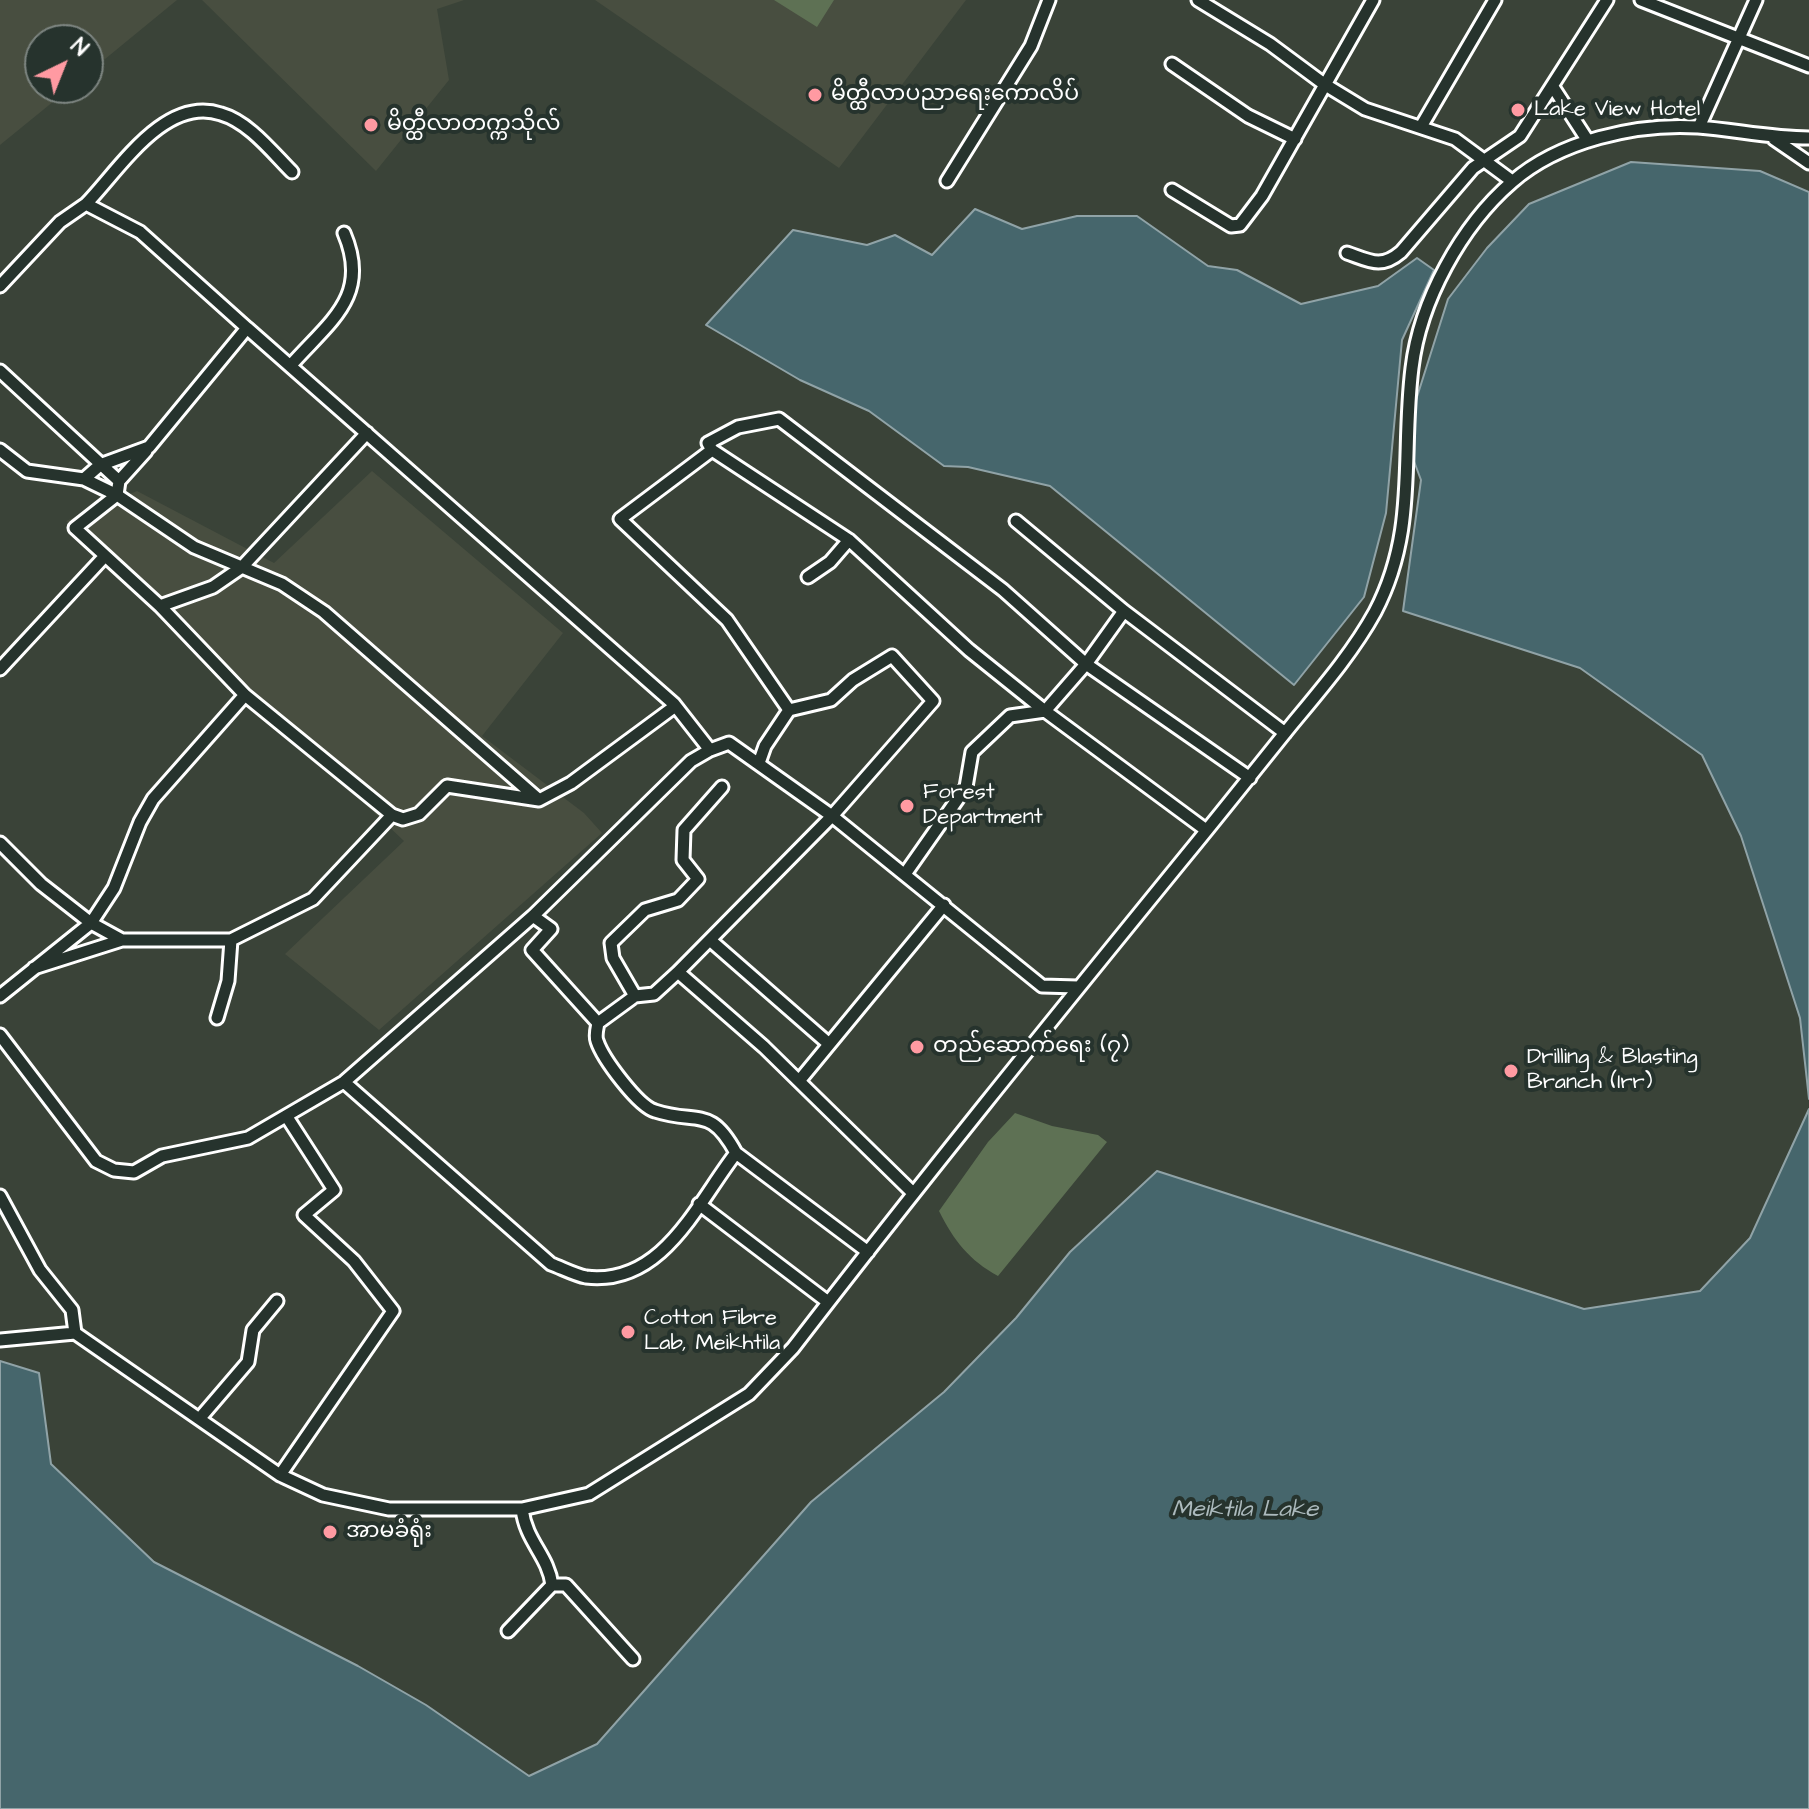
<!DOCTYPE html>
<meta charset="utf-8">
<style>
body{margin:0}
#map{position:relative;width:1809px;height:1809px;overflow:hidden;background:#3a4338;font-family:"Architects Daughter",sans-serif}
canvas{display:block}
.north{position:absolute;left:24px;top:24px;width:80px;height:80px;box-sizing:border-box;background:#26332d;border:2px solid #7d8581;border-radius:50%;rotate:43deg;font-size:22px;font-weight:700;line-height:32px;text-align:center;color:#fff}
.north::after{content:'';display:block;margin:auto;width:28px;height:36px;background:#ff9aa2;clip-path:polygon(50% 0,100% 100%,50% 72%,0 100%)}
</style>
<div id="map">
<canvas width="1809" height="1809"></canvas>
<div class="north">N</div>
</div>
<script>
const c = document.querySelector('canvas').getContext('2d');
c.lineJoin = 'round';
function fill(path, color) {
  c.fillStyle = color;
  c.fill(path, 'evenodd');
}
function strokePath(path, color, width, dash) {
  c.strokeStyle = color;
  c.lineWidth = width;
  c.lineCap = dash ? 'butt' : 'round';
  c.setLineDash(dash || []);
  c.stroke(path);
}
function label(font, color, halo, rows, align = 'center') {
  c.font = font + ' "Architects Daughter","Noto Sans Myanmar",sans-serif';
  c.lineWidth = 8;
  c.setLineDash([]);
  c.textBaseline = 'middle';
  c.strokeStyle = halo;
  c.fillStyle = color;
  for (const [text, x, y, turn = 0] of rows) {
    c.save();
    c.translate(x, y);
    c.rotate((+turn || 0) * Math.PI / 180);
    c.textAlign = isNaN(turn) ? turn : align;
    if (halo) c.strokeText(text, 0, 0);
    c.fillText(text, 0, 0);
    c.restore();
  }
}
const built = new Path2D(`
 M0 0H177L88 73V40H40V88H70L0 145Z
 M202 0H464L437 9 449 80 376 171Z
 M595 0H966L839 168Z
 M372 471 563 633 482 736 584 813 602 833 379 1030 285 954 404 841 66 521 137 491 274 563Z`);
const green = new Path2D(`
 M774 0H834L817 27Z
 M1015 1113 1052 1126 1098 1135 1107 1142 998 1276C969 1260 954 1241 939 1211L988 1142Z`);
const water = new Path2D(`
 M1631 162 1760 171 1809 192V1099L1800 1018 1741 836 1702 755 1580 668 1403 611 1421 480 1412 456 1416 400 1448 299 1487 248 1529 204Z
 M975 209 1022 229 1077 216H1137L1208 266 1237 270 1301 304 1378 286 1417 258 1434 270 1402 340 1386 513 1364 597 1294 685 1050 486 968 467 944 466 869 411 800 380 706 325 793 230 867 245 895 235 932 255Z
 M1809 1109V1809H0V1361L39 1373 51 1464 154 1562 358 1666 426 1705 529 1776 597 1744 811 1502 944 1392 1016 1318 1070 1252 1157 1171 1584 1309 1700 1291 1750 1238Z`);
const minor = new Path2D(`
 M1198 0 1270 44 1324 84 1365 109 1455 139 1512 181
 M1641 0 1809 66
 M1172 64 1248 116 1295 139
 M1553 87 1588 141
 M1422 125 1495 0
 M1699 127 1756 0
 M1774 139 1809 163
 M947 181 1031 46 1049 0
 M1172 190 1231 226 1240 225 1262 196 1373 0
 M1347 253C1370 261 1381 269 1401 252L1473 168 1520 136 1607 0
 M0 286 60 222 86 204
 M247 328 140 232 86 204C119 170 165 95 221 114 249 122 272 152 292 172
 M291 365C330 321 371 296 344 233
 M0 371 119 481
 M0 450 27 471 84 479 100 465 149 447 247 328 674 704 710 750 729 743 832 816 1042 986 1078 987
 M712 450 849 540 969 650 1045 711 1206 830
 M146 451 119 481 117 495 75 528 160 606 245 695 392 815 403 819 419 814 447 786 539 800 571 783 674 707
 M84 479 117 495 194 547 282 584 324 612 538 799
 M1016 521 1124 611 1285 733
 M808 577 830 562 849 540
 M160 606 213 587 242 567 367 433
 M0 669 105 556
 M759 763 765 746 789 710 727 620 620 519 712 450 708 443 738 427 779 419 1003 590 1086 664 1250 778
 M722 787 684 830 683 860 698 879 678 900 645 910 611 943 613 958 635 996 598 1023C597 1028 595 1036 597 1041 603 1059 638 1106 655 1111 698 1125 710 1105 736 1153L868 1252
 M0 843 41 884 91 923 122 940
 M905 874 966 787 972 752 1010 716 1045 711 1086 664 1124 611
 M533 916 551 929 532 950 598 1023
 M710 940 829 1044
 M34 968 122 940H231L313 899 392 815
 M678 972 832 816 933 701 892 656 853 680 831 700 789 710
 M0 996 91 923 114 888 140 822 153 799 245 695
 M635 996 654 994 678 972 764 1047 913 1193
 M217 1018 228 981 231 940
 M0 1035 96 1161 114 1170 134 1172 162 1156 248 1138 344 1082 533 916 691 761 710 750
 M799 1081 944 905
 M344 1082 551 1264C562 1268 575 1275 586 1277 663 1286 697 1203 736 1153
 M0 1196 40 1270 72 1310 75 1333
 M699 1204 828 1302
 M0 1340 75 1333 280 1475 323 1495 389 1509H522L589 1494 749 1394 793 1348C919 1184 1049 1024 1180 863 1218 817 1255 770 1293 723 1322 688 1353 652 1375 612 1418 530 1401 456 1412 368 1420 301 1461 226 1512 182 1559 141 1636 123 1698 127 1736 130 1771 138 1809 138
 M200 1418 248 1362 253 1330 277 1301
 M280 1475 393 1311 354 1261 304 1215 334 1190 287 1117
 M552 1585H566L633 1659
 M508 1631 552 1585C548 1555 526 1542 522 1509`);
const markers = [
 [815,95,8,"#ff9aa2"],
 [1518,110,8,"#ff9aa2"],
 [371,125,8,"#ff9aa2"],
 [907,806,8,"#ff9aa2"],
 [917,1047,8,"#ff9aa2"],
 [1511,1071,8,"#ff9aa2"],
 [628,1332,8,"#ff9aa2"],
 [330,1532,8,"#ff9aa2"]
];
const poiNames = [
 ["မိတ္ထီလာပညာရေးကောလိပ်",831,95],
 ["Lake View Hotel",1534,110],
 ["မိတ္ထီလာတက္ကသိုလ်",387,125],
 ["Forest",923,793],
 ["Department",923,818],
 ["တည်ဆောက်ရေး (၇)",933,1047],
 ["Drilling & Blasting",1527,1058],
 ["Branch (Irr)",1527,1083],
 ["Cotton Fibre",644,1319],
 ["Lab, Meikhtila",644,1344],
 ["အာမခံရုံး",346,1532]
];
const waterNames = [
 ["Meiktila Lake",1245,1511]
];
fill(built, '#484e40');
fill(green, '#5e7154');
fill(water, '#46666c');
strokePath(water, '#90a3a7', 2);
strokePath(minor, '#fff', 17);
strokePath(minor, '#26332d', 11);
for (const [x, y, r, color] of markers) {
  const dot = new Path2D();
  dot.arc(x, y, r, 0, 2 * Math.PI);
  c.fillStyle = color;
  c.fill(dot);
  strokePath(dot, '#26332d', 3);
}
label('22px', '#fff', '#26332d', poiNames, 'left');
label('italic 24px', '#acbabd', '#26332d', waterNames);
</script>
